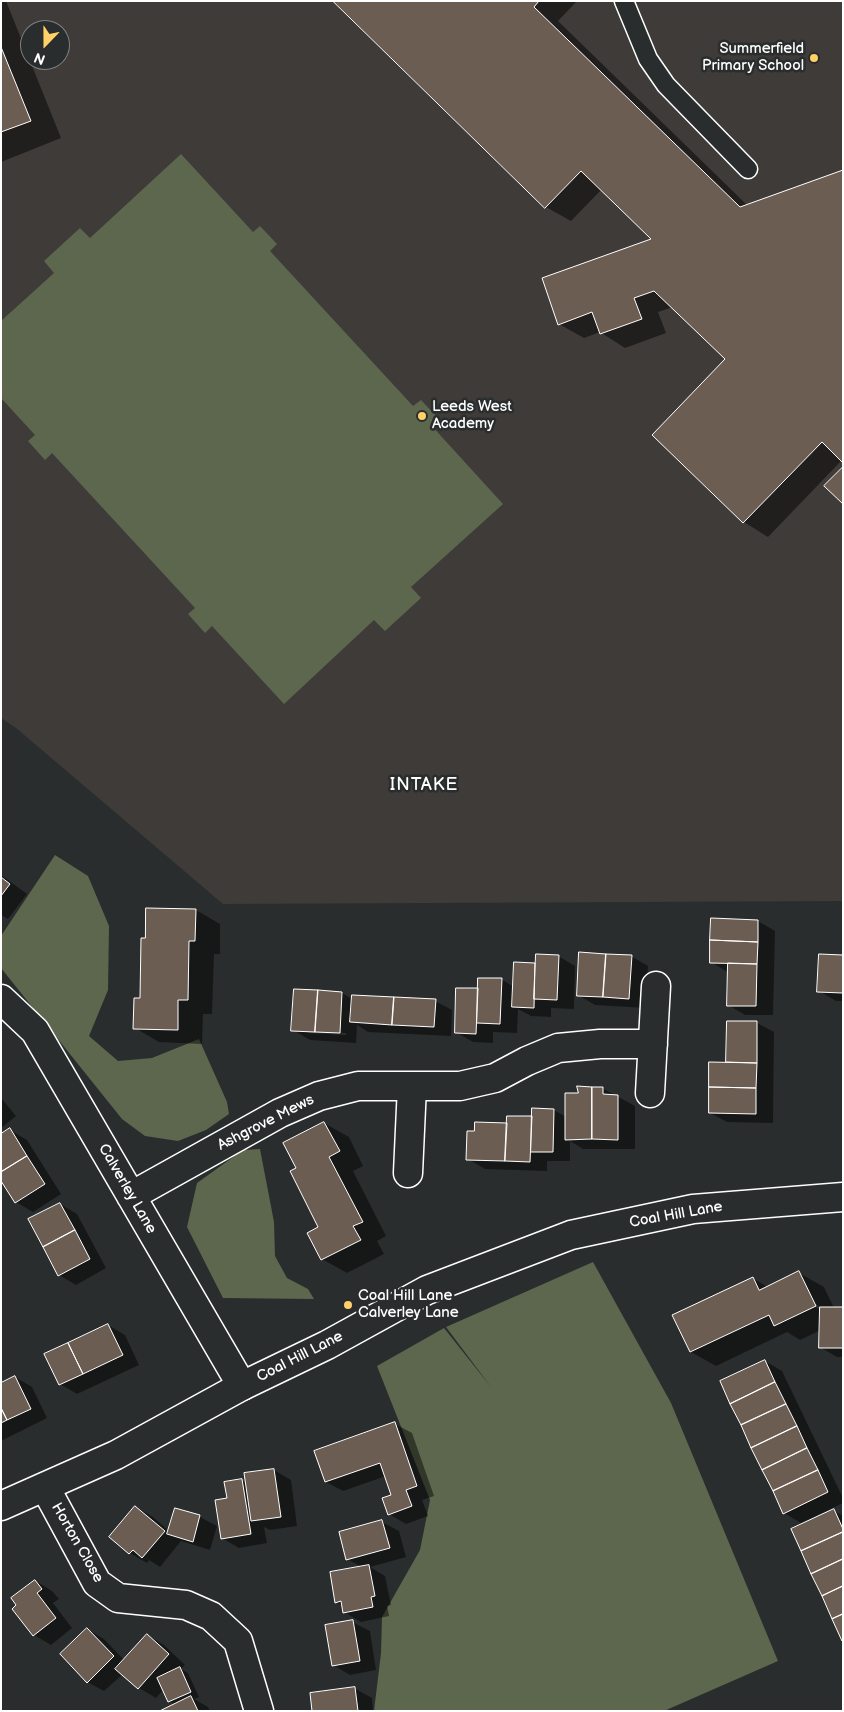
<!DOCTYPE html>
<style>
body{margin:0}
#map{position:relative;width:844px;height:1712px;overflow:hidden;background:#2a2d2e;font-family:"Balsamiq Sans",sans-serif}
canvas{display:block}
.frame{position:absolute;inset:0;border:2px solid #fff;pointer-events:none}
.north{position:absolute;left:20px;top:20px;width:50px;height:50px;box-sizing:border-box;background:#2a2d2e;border:1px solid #7f8182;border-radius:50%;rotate:202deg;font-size:14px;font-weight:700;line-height:20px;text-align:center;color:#fff}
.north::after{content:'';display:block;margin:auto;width:18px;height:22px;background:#ffd166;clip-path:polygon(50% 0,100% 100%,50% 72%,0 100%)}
</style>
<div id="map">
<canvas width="844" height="1712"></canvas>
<div class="frame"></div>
<div class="north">N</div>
</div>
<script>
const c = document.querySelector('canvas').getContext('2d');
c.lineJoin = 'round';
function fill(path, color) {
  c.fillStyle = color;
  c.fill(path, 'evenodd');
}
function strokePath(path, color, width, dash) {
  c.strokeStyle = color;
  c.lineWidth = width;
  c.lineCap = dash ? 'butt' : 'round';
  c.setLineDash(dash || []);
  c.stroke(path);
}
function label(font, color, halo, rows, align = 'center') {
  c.font = font + ' "Balsamiq Sans",sans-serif';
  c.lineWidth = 5;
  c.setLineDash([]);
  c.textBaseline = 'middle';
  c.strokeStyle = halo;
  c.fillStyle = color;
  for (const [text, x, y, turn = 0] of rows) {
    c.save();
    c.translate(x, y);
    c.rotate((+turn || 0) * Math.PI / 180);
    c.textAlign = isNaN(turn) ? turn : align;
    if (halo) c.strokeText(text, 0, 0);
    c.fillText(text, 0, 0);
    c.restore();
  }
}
const built = new Path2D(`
 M1 1H843V901L223 904 16 728 1 718ZM30 30H60V60H30Z`);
const green = new Path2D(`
 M181 154 253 232 260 226 277 244 270 251 413 406 421 400 437 417 430 424 503 504 411 587 421 598 385 631 374 620 284 704 212 626 205 633 188 614 195 608 52 453 45 460 28 441 35 435 1 398V321L54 273 44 261 80 228 90 238Z
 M55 855 88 876 109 926 108 990 89 1036 118 1061 152 1058 199 1039 227 1102 229 1114 206 1130 178 1141 145 1136 122 1119 1 968V936Z
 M260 1149 274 1222 275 1256 287 1278 308 1289 314 1299 223 1298 187 1227 197 1183 243 1150Z
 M593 1262 671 1403 778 1661 664 1711H374L381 1653 382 1617 420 1550 430 1500 377 1366 444 1328 491 1387 446 1327Z`);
const shadow = new Path2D(`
 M1 1H6L61 138 1 162Z
 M335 1H577L558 21 747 205 842 460 768 537 744 522 654 435 727 359 673 307 658 312 666 333 625 348 600 332 584 338 559 324 653 240 601 190 571 221 546 207Z
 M1 875 27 894 8 919 1 915Z
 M196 910 220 924V954H214L212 1014H203L202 1044 159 1042 135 1028 141 999Z
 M758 921 775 931 773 1015H745L728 1005 729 973 711 962Z
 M558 956 575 966 574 1009 551 1008V1017L531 1016 518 1009 517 1033 493 1032V1043L473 1042 456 1032 479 990 501 979 514 987 515 963 536 964Z
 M631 956 648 966 646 1008 595 1005 578 995Z
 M843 956V1001H836L819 991Z
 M342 993 352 999 435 1001 452 1010 451 1036 368 1032 357 1025 356 1043 310 1040 293 1030ZM308 1031 346 1033V1035L308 1033Z
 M728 1023H757L774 1032 773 1123 727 1122 710 1113 728 1063Z
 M602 1088 635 1106V1149H583L570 1141V1161H547V1171L485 1169 468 1159 508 1124 554 1110 566 1117 579 1094Z
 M1 1098 16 1116 1 1128Z
 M324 1123 349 1137 363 1166 353 1171 386 1236 377 1241 384 1254 347 1273 322 1259 320 1227Z
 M10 1130 27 1140 61 1194 33 1212 16 1202Z
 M60 1204 77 1214 106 1268 76 1285 59 1275Z
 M799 1273 824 1287 834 1308H843V1357H837L820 1347 821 1330 800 1340 787 1332 716 1366 691 1352 674 1316 752 1278 768 1287ZM811 1302 821 1307V1310L810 1304Z
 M108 1325 125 1335 139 1365 77 1394 60 1384Z
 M765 1361 782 1371 843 1498V1503L801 1523 784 1513Z
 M15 1377 32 1387 47 1418 1 1441V1384Z
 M395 1424 412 1433 434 1496 422 1500 428 1516 406 1524 389 1514 393 1496 386 1476 343 1491 326 1482Z
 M274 1470 291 1480 297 1526 270 1530 264 1527 267 1543 239 1548 222 1538 228 1499 242 1481 247 1484Z
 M136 1507 153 1517 169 1531 176 1510 200 1517 217 1526 210 1550 181 1541 160 1567 149 1560 147 1563 130 1553 110 1537Z
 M834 1511 843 1516V1640Z
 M382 1522 399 1531 406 1557 370 1567 385 1576 391 1605 387 1606 389 1616 361 1622 344 1612 343 1606 336 1602 362 1567 347 1559Z
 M36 1581 52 1591 59 1599 53 1603 72 1628 51 1645 34 1635Z
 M352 1622 370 1631 376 1670 350 1675 333 1665Z
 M87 1629 104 1639 124 1660 147 1635 164 1645 185 1665 181 1669 188 1673 199 1697 194 1699 208 1707 210 1711H163L176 1705 169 1701 164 1689 156 1698 139 1688 123 1674 104 1691 87 1682Z
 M354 1688 372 1698 373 1711H314Z`);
const building = new Path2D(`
 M333 1H539L534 7 740 207 843 170V463L822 442 743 523 652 435 725 359 654 291 634 298 642 319 600 334 592 312 558 325 542 278 651 239 581 171 545 208Z
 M1 47 31 121 1 132Z
 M843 467V504L824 486Z
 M1 877 10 884 1 896Z
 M146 908 196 909 195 941H189L188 1000H178V1030L133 1029 134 998H140L141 938H145Z
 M711 918 758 920V942L710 940Z
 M710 940 758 942 757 964 710 963Z
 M579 952 606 954 603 997 577 996Z
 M536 954 559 955 557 1000 534 999Z
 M606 954 632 955 629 999 603 997Z
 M819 954 843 955V993L817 992Z
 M514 962 535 963 534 1008 512 1007Z
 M728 963 757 964 756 1006H727Z
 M478 978H502L500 1024 477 1023Z
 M456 988H478L476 1034 455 1033Z
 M294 989 318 990 315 1032 291 1031Z
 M318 990 342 992 340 1033 315 1032Z
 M352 995 394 997 392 1025 350 1022Z
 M394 997 436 999 434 1027 392 1025Z
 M727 1021H757V1063L726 1062Z
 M709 1062 757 1063 756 1088 709 1087Z
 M577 1086 592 1087V1139L565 1140V1093H578Z
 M592 1087H603V1094L618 1095V1140L592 1139Z
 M709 1087 756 1088V1114L709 1113Z
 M532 1108 554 1109 553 1152H531Z
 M507 1116H532L530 1162 505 1161Z
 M324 1122 340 1151 329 1157 363 1222 353 1226 361 1240 321 1260 307 1233 318 1227 290 1171 296 1168 283 1143Z
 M475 1122 507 1123 505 1161 466 1160 467 1131H474Z
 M10 1128 27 1156 1 1172V1134Z
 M27 1156 45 1184 15 1203 1 1181V1172Z
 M60 1203 75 1230 43 1247 28 1219Z
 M75 1230 90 1259 58 1276 43 1247Z
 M799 1271 816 1306 774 1326 769 1315 690 1352 672 1315 753 1277 759 1290Z
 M820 1307H843V1348H819Z
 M108 1324 123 1355 83 1374 68 1343Z
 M68 1343 83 1374 59 1385 44 1354Z
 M765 1360 775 1382 730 1404 720 1381Z
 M15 1376 31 1409 7 1420 1 1408V1383Z
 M775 1382 786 1404 741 1425 730 1404Z
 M786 1404 797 1426 751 1448 741 1425Z
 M1 1408 7 1420 1 1423Z
 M395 1422 417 1486 406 1490 412 1506 388 1515 382 1498 391 1495 380 1463 325 1482 314 1451Z
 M797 1426 807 1448 762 1470 751 1448Z
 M807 1448 818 1470 773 1491 762 1470Z
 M274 1469 281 1517 251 1521 244 1473Z
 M818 1470 828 1492 783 1514 773 1491Z
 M242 1479 251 1534 221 1539 215 1500 227 1498 224 1482Z
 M135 1506 165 1531 142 1558 133 1550 129 1554 109 1537Z
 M175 1508 200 1515 193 1542 167 1534Z
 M834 1509 843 1529V1532L801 1551 791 1529Z
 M382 1520 390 1548 346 1560 339 1532Z
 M843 1532V1559L811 1574 801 1551Z
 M843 1559V1586L822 1596 811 1574Z
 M369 1565 375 1596 371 1597 373 1607 343 1613 341 1601 335 1603 330 1572Z
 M35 1580 42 1589 37 1593 56 1618 33 1636 12 1609 16 1605 11 1598Z
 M843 1586V1614L832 1619 822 1596Z
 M843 1614V1641H842L832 1619Z
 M353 1620 360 1661 332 1666 325 1625Z
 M87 1628 114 1656 87 1683 60 1654Z
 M147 1634 169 1654 138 1689 115 1669Z
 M180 1667 191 1692 168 1702 157 1678Z
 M355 1687 358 1711H312L310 1693Z
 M191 1696 198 1711H160Z`);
const lane = new Path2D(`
 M624 1 648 59 666 85 748 169`);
const street = new Path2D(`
 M1 999 35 1031 242 1386
 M650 1093 656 986
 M408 1173 412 1086
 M131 1196 280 1113 319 1096 358 1086H460L495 1078 527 1061 558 1048 600 1044H653
 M45 1487 97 1583 118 1598 186 1605 211 1616 238 1641 259 1711`);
const secondary = new Path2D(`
 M1 1506 116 1455 242 1386 327 1345 427 1290 571 1235 693 1209 843 1197`);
const markers = [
 [814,58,5,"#ffd166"],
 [422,416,5,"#ffd166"],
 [348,1305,5,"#ffd166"]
];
const poiNames = [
 ["Summerfield",804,49,"right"],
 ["Primary School",804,66,"right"],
 ["Leeds West",432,407],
 ["Academy",432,424],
 ["Coal Hill Lane",358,1296],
 ["Calverley Lane",358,1313]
];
const streetNames = [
 ["Ashgrove Mews",266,1123,-27],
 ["Calverley Lane",127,1189,60],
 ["Coal Hill Lane",676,1215,-10],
 ["Coal Hill Lane",300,1357,-27],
 ["Horton Close",77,1543,60]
];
const quarterNames = [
 ["INTAKE",424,785]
];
fill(built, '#3e3b39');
fill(green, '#5d674e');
fill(shadow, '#0007');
fill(building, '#6c5d53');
strokePath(building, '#fff', 1);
strokePath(lane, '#fff', 21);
strokePath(street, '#fff', 31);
strokePath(secondary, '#fff', 31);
strokePath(lane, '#2a2d2e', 18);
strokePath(street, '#2a2d2e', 28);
strokePath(secondary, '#2a2d2e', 28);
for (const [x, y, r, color] of markers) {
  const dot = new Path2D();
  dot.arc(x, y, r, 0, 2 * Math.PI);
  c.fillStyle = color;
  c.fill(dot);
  strokePath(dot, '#2a2d2e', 2);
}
label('15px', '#fff', '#2a2d2e', poiNames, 'left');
label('15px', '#fff', '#2a2d2e', streetNames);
c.letterSpacing = '1px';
label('18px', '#fff', '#2a2d2e', quarterNames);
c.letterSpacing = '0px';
</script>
